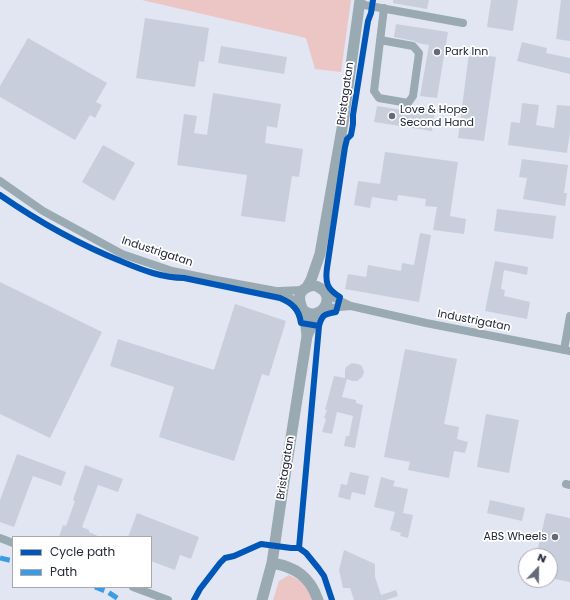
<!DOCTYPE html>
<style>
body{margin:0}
#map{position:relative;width:570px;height:600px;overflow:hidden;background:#e1e6f2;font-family:Poppins,sans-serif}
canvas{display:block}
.legend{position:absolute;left:12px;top:536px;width:140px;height:52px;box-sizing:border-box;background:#fff;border:1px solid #a7a9af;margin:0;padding:5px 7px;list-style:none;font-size:12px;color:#242837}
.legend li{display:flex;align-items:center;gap:8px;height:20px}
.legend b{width:20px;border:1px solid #a7a9af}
.north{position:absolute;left:518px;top:548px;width:40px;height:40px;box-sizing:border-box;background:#fff;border:1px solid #a7a9af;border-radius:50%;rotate:22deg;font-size:11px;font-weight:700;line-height:16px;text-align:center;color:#242837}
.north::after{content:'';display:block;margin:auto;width:14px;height:18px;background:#666a78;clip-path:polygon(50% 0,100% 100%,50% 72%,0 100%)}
</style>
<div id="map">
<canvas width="570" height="600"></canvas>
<ul class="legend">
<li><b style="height:5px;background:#0057b8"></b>Cycle path</li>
<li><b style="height:5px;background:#3c9ce2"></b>Path</li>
</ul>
<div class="north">N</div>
</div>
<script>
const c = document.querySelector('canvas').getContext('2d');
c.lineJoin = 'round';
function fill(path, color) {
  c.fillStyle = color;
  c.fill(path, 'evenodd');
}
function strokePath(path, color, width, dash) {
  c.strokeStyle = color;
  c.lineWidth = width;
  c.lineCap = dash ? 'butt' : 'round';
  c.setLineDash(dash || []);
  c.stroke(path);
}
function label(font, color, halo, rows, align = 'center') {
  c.font = font + ' Poppins,sans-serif';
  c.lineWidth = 3.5;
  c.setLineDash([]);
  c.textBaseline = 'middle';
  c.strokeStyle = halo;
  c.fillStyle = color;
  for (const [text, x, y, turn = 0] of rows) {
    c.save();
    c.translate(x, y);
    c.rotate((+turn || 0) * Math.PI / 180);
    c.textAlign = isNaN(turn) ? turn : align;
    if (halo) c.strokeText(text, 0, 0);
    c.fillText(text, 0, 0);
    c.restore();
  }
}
const green = new Path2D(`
 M142 0H351L341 72 315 69 306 38Z
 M289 575 303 582 316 600H273L279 581Z`);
const building = new Path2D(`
 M393 0H429L427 9 393 3Z
 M491 0H518L513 31 487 27Z
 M561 0H570V41L556 39Z
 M145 18 209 28 204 62 199 61 195 87 136 78Z
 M396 24 448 32 437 98 420 96 429 45 418 43 414 41 394 37Z
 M28 38 107 83 96 102 102 105 95 118 90 115 75 140 0 97V86Z
 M522 42 547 48 546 53 570 58V74L517 61Z
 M221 46 287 57 284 74 218 63Z
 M469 53 496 57 484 141 458 138Z
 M213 93 281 104 277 128 267 126 265 143 303 149 299 177 292 176 285 222 241 216 247 175 177 165 184 114 197 116 194 133 207 135Z
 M522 103 539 105 536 125 554 128 557 105 570 106V132L567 153 508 145 511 122 520 123Z
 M377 106 434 115 432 131 374 122Z
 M103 145 135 163 114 201 82 182Z
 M385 152 458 162 450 216 466 219 464 234 433 230 437 207 425 206 426 199 398 195 397 201 372 197 370 208 354 205 358 181 380 184Z
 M522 159 568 165 564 193H567L565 206 523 199 527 178 519 177Z
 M497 209 556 216 553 239 494 231Z
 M420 233 431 235 419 302 345 289 348 274 366 277 368 265 401 271 402 263 414 265Z
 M495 261 528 267 527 275 504 270 501 289 505 290 504 296 530 302 527 319 485 311Z
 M0 282 102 332 50 438 0 414Z
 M235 304 286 321 269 376 262 374 234 461 159 437 174 387 110 366 118 339 214 370Z
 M405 349 457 359 444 424 459 427 457 439 468 442 465 453 454 451 449 478 408 470 410 462 384 457Z
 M352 363 358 364 362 366 364 372 362 377 357 381H352L347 379 342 397 356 400V403L363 405 355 448 344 446 346 436H349L353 416 337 412 332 434 322 432 326 419 324 418 327 410H325L334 376 345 378V370L346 367Z
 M486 414 519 420 509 473 477 467Z
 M17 454 66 472 61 486 33 476 14 527 0 522V500Z
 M85 465 123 479 118 492 98 485 82 527 89 530V532L100 537H59L63 525 66 526 75 501 73 500Z
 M350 472 369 476 365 495 352 492 350 500 338 497 341 484 347 485Z
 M381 477 395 481 393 486 408 489 403 513 413 515 408 538 400 536 401 533 390 530 395 512 374 507Z
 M490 500 525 508 522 521 487 513Z
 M137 513 199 537 191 559 180 555 175 570 151 561V537H128Z
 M546 513 570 518V582L550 578V556H536Z
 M344 550 375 564V577L381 595 396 590 398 596 386 600H354L350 588H343L339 570Z`);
const minor = new Path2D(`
 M359 4 463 23
 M380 40 413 46 419 53 413 96 408 103 379 98 374 91 384 8
 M0 181 43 211 122 254 172 271 216 280 276 291 288 297 299 303
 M279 291 303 290
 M326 294 351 306 426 323 570 351
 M322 310 330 308 350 306
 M564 350 570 316
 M566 484 570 485
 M0 538 13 543
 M133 587 168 600`);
const tertiary = new Path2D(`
 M307 287 311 280 320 254 343 123 360 0
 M301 308C318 326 338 298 320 288 316 285 311 285 308 287 294 293 301 304 304 314 306 321 306 328 307 336
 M272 563C296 567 310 577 318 600
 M262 600 272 563 281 501 307 336 318 313`);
const quiet = new Path2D(`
 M0 558 13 561
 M95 587 108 592 120 600`);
const cycleway = new Path2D(`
 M0 195C39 222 78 244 123 262 142 270 163 278 184 278L280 298C292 303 299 309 301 323L319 326
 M299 548 319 326C322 315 324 314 336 312L340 297C327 289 325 283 327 268L345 147 347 139 351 135 353 124V115L368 21 371 13 373 0
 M194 600 200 589 220 563 225 558 234 556 261 544 291 548H299L306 553 319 569 324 576 332 600`);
const markers = [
 [437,52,4,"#666a78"],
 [392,116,4,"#666a78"],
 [555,537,4,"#666a78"]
];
const poiNames = [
 ["Park Inn",445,52],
 ["Love & Hope",400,110],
 ["Second Hand",400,123],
 ["ABS Wheels",547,537,"right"]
];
const streetNames = [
 ["Bristagatan",346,94,-82],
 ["Industrigatan",157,252,18],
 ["Industrigatan",474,321,11],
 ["Bristagatan",286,468,-81]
];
fill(green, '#ebc6c4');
fill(building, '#c9cedc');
strokePath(minor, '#9aaab2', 8);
strokePath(tertiary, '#9aaab2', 11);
strokePath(quiet, '#3c9ce2', 5, [10, 5]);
strokePath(cycleway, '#0057b8', 6);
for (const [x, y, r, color] of markers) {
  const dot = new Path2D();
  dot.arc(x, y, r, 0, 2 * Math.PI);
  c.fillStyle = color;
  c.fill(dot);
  strokePath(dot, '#fff', 1.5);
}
label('11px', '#242837', '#fff', poiNames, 'left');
label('11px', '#242837', '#fff', streetNames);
</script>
